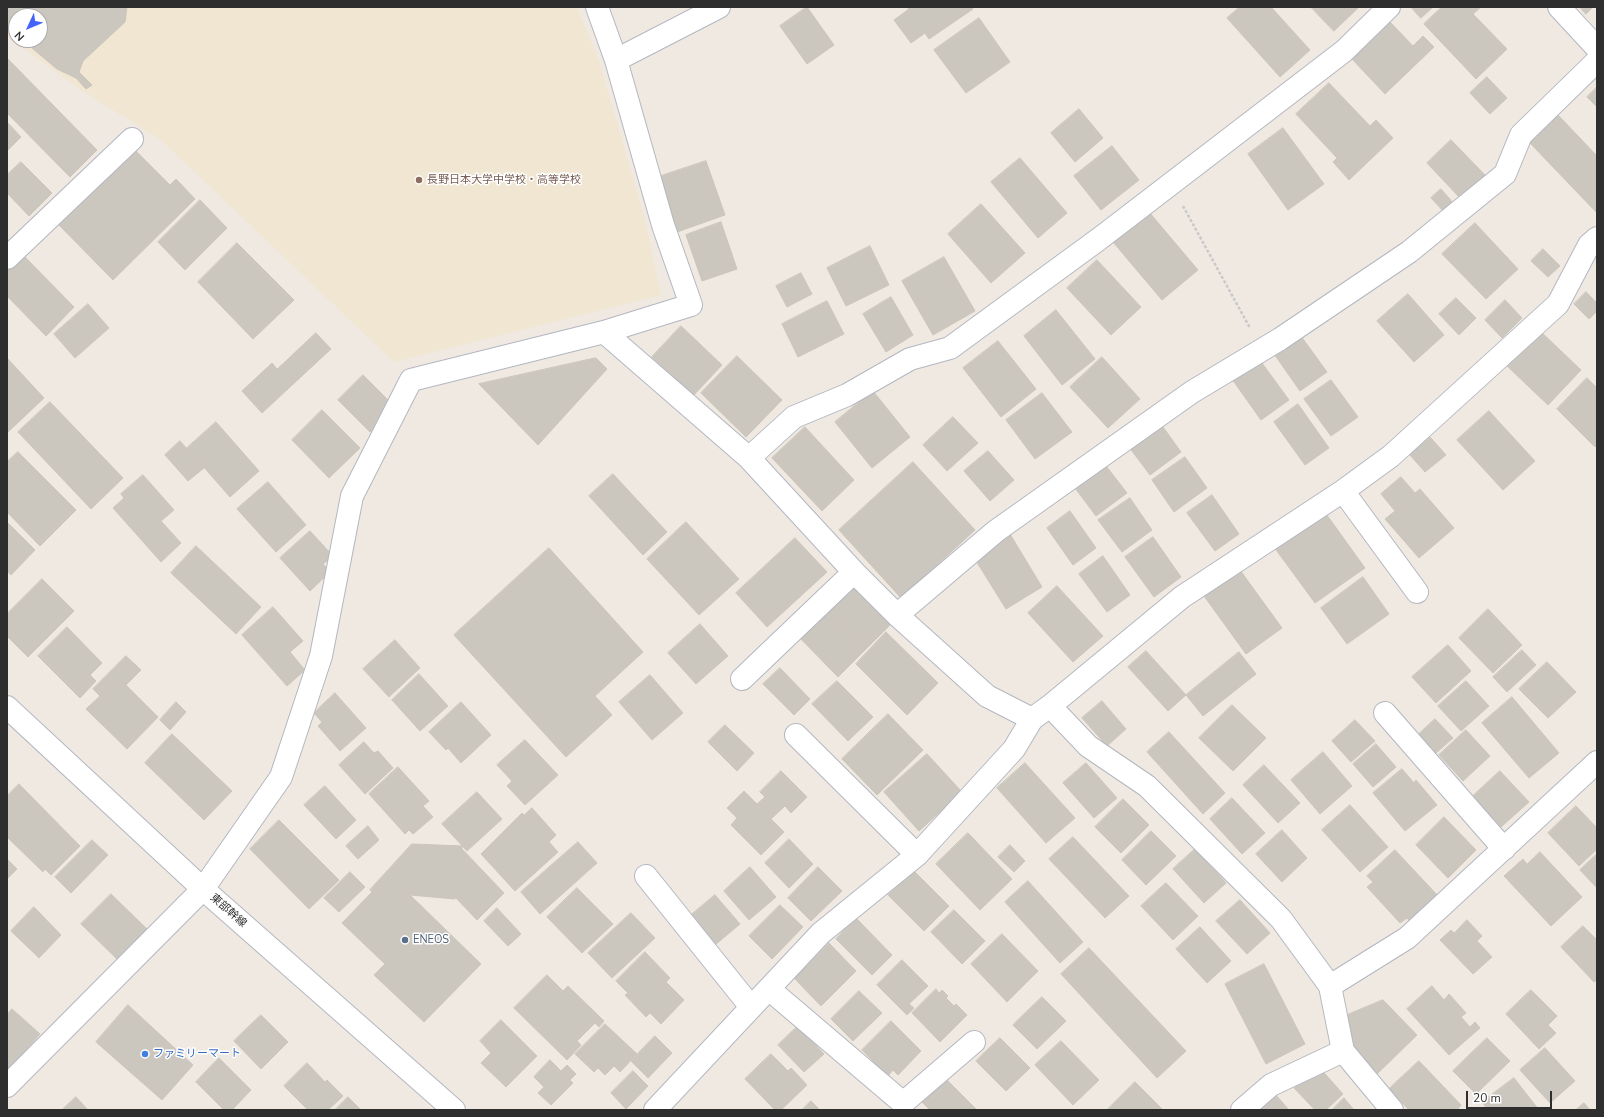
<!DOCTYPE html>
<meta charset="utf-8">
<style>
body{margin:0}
#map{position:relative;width:1604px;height:1117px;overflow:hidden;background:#efe9e1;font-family:"Nunito Sans",sans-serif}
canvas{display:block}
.frame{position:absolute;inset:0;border:8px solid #2e2e2e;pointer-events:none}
.north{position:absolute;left:8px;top:8px;width:40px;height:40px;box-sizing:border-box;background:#fff;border:1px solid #ababab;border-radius:50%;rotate:226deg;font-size:11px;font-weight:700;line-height:16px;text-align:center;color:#2e2e2e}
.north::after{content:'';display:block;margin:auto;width:14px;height:18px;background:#4264fb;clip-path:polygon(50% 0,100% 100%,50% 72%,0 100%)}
.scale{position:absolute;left:1466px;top:1091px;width:86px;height:18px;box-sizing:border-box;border:2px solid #2e2e2e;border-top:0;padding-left:5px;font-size:12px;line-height:14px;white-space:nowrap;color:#2e2e2e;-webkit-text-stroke:3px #fff;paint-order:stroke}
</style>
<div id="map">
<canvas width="1604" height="1117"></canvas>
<div class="frame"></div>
<div class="north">N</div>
<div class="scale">20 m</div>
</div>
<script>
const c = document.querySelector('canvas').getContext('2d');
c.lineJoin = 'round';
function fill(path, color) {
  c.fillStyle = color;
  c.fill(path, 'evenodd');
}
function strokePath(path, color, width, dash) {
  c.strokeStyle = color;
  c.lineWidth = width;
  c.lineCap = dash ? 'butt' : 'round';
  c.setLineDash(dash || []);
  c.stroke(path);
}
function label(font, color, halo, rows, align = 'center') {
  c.font = font + ' "Nunito Sans","Noto Sans JP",sans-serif';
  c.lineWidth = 3;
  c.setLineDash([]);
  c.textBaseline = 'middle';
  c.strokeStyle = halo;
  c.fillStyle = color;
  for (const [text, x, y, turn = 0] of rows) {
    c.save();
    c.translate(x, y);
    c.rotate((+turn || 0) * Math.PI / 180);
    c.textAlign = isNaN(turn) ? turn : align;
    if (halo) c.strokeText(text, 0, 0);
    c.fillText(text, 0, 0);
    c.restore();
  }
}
const education = new Path2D(`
 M7 7H577L599 61 645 220 661 295 394 362 161 140 81 90 7 36ZM16 16H40V40H16Z`);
const building = new Path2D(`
 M7 7H127L125 22 83 61 79 72 92 85 86 89 76 78 57 69 32 48 36 40H40V16H16V33L7 25Z
 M807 7 834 45 807 64 780 26Z
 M907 7H972L973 9 929 39 925 33 911 43 894 20 909 9Z
 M1240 7H1271L1310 50 1280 77 1227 18Z
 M1311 7H1359L1334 31Z
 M1411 7H1433L1421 18Z
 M1442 7H1481L1473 14 1507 49 1476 79 1424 24Z
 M1580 7H1593L1586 14Z
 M979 18 1010 62 966 93 934 50Z
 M1390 22 1413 46 1423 36 1434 47 1385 94 1352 59Z
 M7 58 97 150 70 177 7 113Z
 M1487 77 1507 98 1490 114 1470 93Z
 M1329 83 1370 126 1376 120 1393 138 1349 180 1333 162 1337 158 1296 114Z
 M1597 87V107L1587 97Z
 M1079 109 1103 138 1075 162 1051 133Z
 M1558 115 1597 156V213L1529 142Z
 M7 122 21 137 7 151Z
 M1283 128 1324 184 1288 210 1248 154Z
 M1451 140 1485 175 1460 198 1427 163Z
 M1112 146 1139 180 1101 210 1074 176Z
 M134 149 170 185 176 179 195 199 113 280 58 224Z
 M1020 158 1067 213 1038 238 991 182Z
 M706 161 725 215 677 232 658 177Z
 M21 162 52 193 29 216 7 193V175Z
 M1441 189 1455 205 1446 214 1431 198Z
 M200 200 227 228 185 270 158 242Z
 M981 204 1025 253 991 283 948 234Z
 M1149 212 1198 270 1162 300 1113 242Z
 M721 222 737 269 702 281 686 235Z
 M1475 223 1518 269 1486 299 1442 254Z
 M237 243 294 300 253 339 198 282Z
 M870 246 889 285 846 306 827 268Z
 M1543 249 1560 266 1548 277 1531 261Z
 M22 254 74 307 46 336 7 296V268Z
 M944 257 975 311 933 335 902 281Z
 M1097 260 1141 307 1111 335 1067 288Z
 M801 273 812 294 787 307 776 286Z
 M1586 292 1597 303V311L1589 319 1574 304Z
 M1408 294 1444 335 1414 362 1377 321Z
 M891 297 913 335 886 352 863 314Z
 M1456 298 1476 318 1459 335 1439 314Z
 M1505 300 1522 318 1502 338 1485 320Z
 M827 301 844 334 798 357 782 324Z
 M88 304 109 328 75 358 54 334Z
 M1056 310 1095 359 1062 385 1024 336Z
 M681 326 722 365 693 396 652 357Z
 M1539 330 1581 370 1548 405 1506 365Z
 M1298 332 1327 372 1300 391 1272 351Z
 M316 333 331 349 262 413 242 391 272 363 277 369Z
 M998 341 1036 389 1001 417 963 368Z
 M737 356 782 400 746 437 701 393Z
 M1102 357 1140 399 1108 428 1070 387Z
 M7 358 44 398 8 432 7 431Z
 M596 358 607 369 538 445 479 384Z
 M1259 359 1289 400 1261 420 1232 379Z
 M363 375 391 403 381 413 385 417 370 432 338 400Z
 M1587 378 1597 388V445L1595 447 1557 409Z
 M1331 380 1358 417 1331 436 1304 399Z
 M873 391 910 437 872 468 835 422Z
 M1042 393 1072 432 1035 459 1006 420Z
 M50 402 123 478 91 509 18 432Z
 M1298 404 1329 448 1305 465 1274 422Z
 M322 410 360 448 329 478 292 440Z
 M1489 411 1535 461 1503 490 1457 440Z
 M953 417 978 443 947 471 923 445Z
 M1158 420 1181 452 1150 475 1126 443Z
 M216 422 259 471 230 497 187 448Z
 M805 427 854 480 822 511 772 458Z
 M1430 437 1446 455 1425 472 1409 454Z
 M180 441 204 468 188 481 165 455Z
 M988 451 1014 480 990 501 964 471Z
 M18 452 76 510 40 546 7 512V462Z
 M1185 457 1207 488 1174 512 1152 480Z
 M913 462 975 530 901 598 839 530Z
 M1103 462 1127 493 1096 516 1072 484Z
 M613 474 667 532 643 555 589 496Z
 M143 475 174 510 161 521 181 543 161 562 113 508 124 498 121 494Z
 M1401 477 1415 493 1420 489 1454 528 1419 558 1385 519 1395 511 1381 494Z
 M268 482 306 525 276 552 237 509Z
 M1212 495 1239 534 1215 551 1187 513Z
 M1130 498 1152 530 1122 552 1098 520Z
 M1070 511 1096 548 1073 565 1047 528Z
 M1324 511 1365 568 1315 603 1274 547Z
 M7 522 35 550 11 575 7 571Z
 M686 522 739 579 699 615 647 559Z
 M310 531 333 556 323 564 330 572 310 591 280 558Z
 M1010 534 1042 587 1006 609 973 556Z
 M1153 537 1181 577 1154 597 1125 557Z
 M795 538 827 572 767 627 736 593Z
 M196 546 261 607 236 634 171 573Z
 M549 548 643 652 595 696 612 715 566 757 454 635Z
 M1103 556 1130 595 1107 612 1079 574Z
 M1240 570 1282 628 1246 654 1204 596Z
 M1363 577 1389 614 1347 644 1321 608Z
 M42 579 74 611 28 657 7 636V614Z
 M852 585 891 624 866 649 827 609Z
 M1057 586 1103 636 1073 662 1028 613Z
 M273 607 303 641 290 652 305 670 287 686 242 635Z
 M827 609 866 649 838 677 799 637Z
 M1488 609 1522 645 1493 673 1459 638Z
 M700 624 728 656 696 684 668 653Z
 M67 627 102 663 90 675 96 681 80 698 38 656Z
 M886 632 938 683 907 715 856 664Z
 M395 640 420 668 389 697 363 669Z
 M1448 645 1471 671 1436 703 1412 677Z
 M1522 650 1536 665 1507 692 1493 677Z
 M1146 651 1186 695 1168 711 1128 667Z
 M1239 652 1256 674 1203 716 1186 695Z
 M126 656 141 670 126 685 158 717 127 749 86 709 100 696 93 689Z
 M1547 662 1576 692 1548 718 1519 689Z
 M780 668 810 699 794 715 763 684Z
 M419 674 448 706 420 731 392 700Z
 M650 675 683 713 652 740 619 702Z
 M837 681 873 717 848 741 812 704Z
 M1466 681 1489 706 1461 731 1438 706Z
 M335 693 366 728 340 751 318 726 322 722 314 713Z
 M1512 697 1559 753 1529 778 1482 723Z
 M1102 701 1126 729 1107 746 1082 718Z
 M176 702 186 712 170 730 160 720Z
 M461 702 491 735 461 763 448 748 446 750 429 732Z
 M1232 705 1266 738 1233 771 1199 738Z
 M888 714 923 750 877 795 842 759Z
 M1435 719 1453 738 1436 753 1419 734Z
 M1355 720 1375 741 1351 762 1332 741Z
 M725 725 754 753 737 771 708 742Z
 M1466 730 1490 756 1463 781 1439 755Z
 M1169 732 1225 793 1203 814 1147 752Z
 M172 734 232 791 204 820 145 763Z
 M525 740 558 775 525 805 507 786 512 781 497 765Z
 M364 742 374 753 378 751 393 768 365 794 339 765Z
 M1376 744 1396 767 1373 787 1353 764Z
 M1323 752 1352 786 1320 814 1291 780Z
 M927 754 962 792 919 831 884 792Z
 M1025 763 1075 818 1046 843 997 788Z
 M1086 763 1117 798 1094 818 1063 783Z
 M1264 765 1300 803 1278 823 1243 785Z
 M398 767 429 801 423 806 433 817 413 834 409 830 405 834 369 794Z
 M1402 769 1414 783 1416 780 1437 805 1405 831 1373 793Z
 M781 771 807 797 791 813 785 806 771 819 784 832 761 855 731 825 737 818 727 808 744 791 757 804 765 797 760 792Z
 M1500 771 1529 802 1501 827 1473 796Z
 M19 784 80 846 51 875 45 869 43 872 7 837V796Z
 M325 786 356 820 336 839 304 805Z
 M477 792 502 819 467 851 442 824Z
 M1232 798 1265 833 1242 854 1210 819Z
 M1123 799 1149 825 1121 853 1095 827Z
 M1350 805 1388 847 1360 872 1322 830Z
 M1576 806 1597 828V849L1579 866 1548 833Z
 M532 808 556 835 549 842 558 852 515 891 481 854 522 813 524 815Z
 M1444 817 1476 850 1448 878 1416 845Z
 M279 820 339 880 309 909 250 849Z
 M368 826 379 840 358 859 346 846Z
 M1282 830 1307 858 1282 882 1256 854Z
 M1151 831 1176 856 1146 885 1122 860Z
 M968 833 1012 879 980 910 936 864Z
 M1073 837 1129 896 1105 918 1049 859Z
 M789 839 813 864 789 888 765 863Z
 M92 840 108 855 71 893 55 877Z
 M578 842 597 863 540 914 521 892Z
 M412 844 462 846V849L504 893 477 920 455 897V899L410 895 481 964 424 1022 374 975 385 964 342 923 372 892 370 890Z
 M1010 845 1025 861 1014 872 998 857Z
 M1195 849 1226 883 1204 903 1173 869Z
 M1395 850 1440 898 1412 924 1407 918 1400 923 1367 887 1373 882 1367 876Z
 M1540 852 1582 897 1551 926 1504 876 1523 859 1527 864Z
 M1597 854V888L1580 870Z
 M7 859 17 869 7 879Z
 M750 867 776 897 749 920 724 891Z
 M818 867 842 891 811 921 788 898Z
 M913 870 949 906 924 931 888 895Z
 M350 872 365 887 339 912 324 898Z
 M1028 881 1083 942 1060 963 1005 902Z
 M1166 883 1198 916 1173 940 1141 906Z
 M577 888 613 924 582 953 547 917Z
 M111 894 149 931 119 961 81 924Z
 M715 895 740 924 715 945 690 916Z
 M1240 900 1270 933 1247 954 1216 921Z
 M780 905 803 927 772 959 749 936Z
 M34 907 61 935 39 958 11 931Z
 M497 908 521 934 508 946 484 921Z
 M954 910 985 941 962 964 931 932Z
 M631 913 655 938 612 978 588 953Z
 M856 918 892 955 872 975 836 939Z
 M1467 920 1482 936 1477 941 1492 957 1473 974 1440 940 1451 930 1454 933Z
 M1583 926 1597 940V980L1594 982 1561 947Z
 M1200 927 1231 961 1207 983 1176 949Z
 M1002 934 1038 971 1007 1002 971 964Z
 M829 943 856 971 821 1006 794 978Z
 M1089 948 1186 1051 1157 1078 1061 974Z
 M645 952 670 978 666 982 684 1000 661 1024 650 1013 646 1017 625 995 628 993 616 981Z
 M902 960 928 986 909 1004 914 1008 907 1015 877 985Z
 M1264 964 1305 1044 1266 1064 1225 984Z
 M547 975 563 991 568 986 604 1021 599 1027 595 1023 577 1041 581 1045 567 1060 514 1008Z
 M1432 986 1444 1000 1449 994 1466 1013 1461 1017 1470 1027 1475 1022 1480 1028 1449 1055 1407 1009Z
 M936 989 939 993 942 990 948 996 946 998 954 1006 956 1004 967 1015 940 1042 912 1013Z
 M1531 990 1557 1016 1548 1025 1556 1033 1539 1049 1506 1014Z
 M859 991 882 1013 853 1041 831 1019Z
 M1042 997 1066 1021 1037 1049 1013 1025Z
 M1383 1000 1417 1035 1375 1076 1353 1053 1340 1018Z
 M128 1005 193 1065 162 1100 96 1042Z
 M12 1009 40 1034 7 1071V1015Z
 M261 1015 288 1042 261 1069 234 1041Z
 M501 1020 537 1056 506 1087 481 1063 491 1053 480 1041Z
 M891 1021 921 1051 898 1075 893 1070 888 1076 862 1050Z
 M605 1024 637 1054 620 1072 614 1066 605 1075 598 1068 594 1072 575 1054Z
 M798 1026 824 1054 804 1072 778 1045Z
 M655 1036 672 1053 648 1078 631 1061Z
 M1000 1038 1030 1068 1006 1091 976 1061Z
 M1487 1038 1510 1061 1476 1094 1453 1071Z
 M1061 1041 1099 1080 1073 1105 1035 1065Z
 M1545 1048 1575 1081 1550 1103 1520 1070Z
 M771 1054 788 1071 791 1068 807 1085 781 1110H775L745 1079Z
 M219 1058 251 1090 232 1110H224L196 1082Z
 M550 1060 561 1071 567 1065 576 1074 570 1080 573 1083 551 1105 538 1093 544 1087 534 1077Z
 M1419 1061 1461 1105 1458 1109 1459 1110H1409L1389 1089Z
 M307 1063 325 1082 327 1080 343 1096 328 1110H308L284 1086Z
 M1318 1066 1343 1094 1326 1110H1315L1294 1088Z
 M633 1071 648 1086 626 1109 611 1093Z
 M944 1077 977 1110H930L920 1100Z
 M1514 1078 1539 1110H1488L1482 1102Z
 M1135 1082 1163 1110H1107Z
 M1275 1094 1289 1110H1257Z
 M76 1097 88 1110H62Z
 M348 1097 361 1110H335Z
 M1344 1098 1354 1110H1332Z
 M811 1101 820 1110H802Z
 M1584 1103 1590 1110H1576Z`);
const path = new Path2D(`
 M1183 206 1250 328`);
const minor = new Path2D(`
 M597 7 616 60 663 225 691 305 604 332 749 458 854 572 897 615 987 696 1032 719
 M1559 7 1597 48
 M616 60 719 7
 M7 258 132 139
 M749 458 794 417 847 395 910 359 950 348 1099 239 1344 51 1389 7
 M1343 491 1417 592
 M897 615 996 531 1192 392 1280 339 1409 252 1505 174 1521 135 1597 61
 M742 679 854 572
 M1050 706 1088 746 1147 786 1281 919 1330 986 1343 1051 1392 1110
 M7 707 203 889 454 1110
 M1385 713 1504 849
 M796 735 917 855
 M646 876 751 1007
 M1330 986 1407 938 1597 762
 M769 989 903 1103 974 1042
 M7 1086 203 889 281 777 321 656 352 496 411 380 604 332
 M655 1110 821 933 917 855 1014 749 1032 719 1050 706 1182 597 1343 491 1391 456 1558 304 1589 245 1597 238
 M1242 1110 1271 1085 1343 1051`);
const markers = [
 [419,180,4,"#8d6e63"],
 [405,940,4,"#5c6f8a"],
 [145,1054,4,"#3f7fe0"]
];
const educationNames = [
 ["長野日本大学中学校・高等学校",427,180]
];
const streetNames = [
 ["東部幹線",228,911,41]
];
const serviceNames = [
 ["ENEOS",413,940]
];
const shopNames = [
 ["ファミリーマート",153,1054]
];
fill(education, '#f0e6d1');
fill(building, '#cbc7bf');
strokePath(building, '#cbc5ba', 1);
strokePath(minor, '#b4b7c1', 24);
strokePath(path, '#c9c9c9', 2.5, [3, 2]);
strokePath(minor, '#fff', 22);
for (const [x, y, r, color] of markers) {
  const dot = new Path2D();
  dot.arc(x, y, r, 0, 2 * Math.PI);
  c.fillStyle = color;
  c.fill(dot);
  strokePath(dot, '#fff', 1.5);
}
label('11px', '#785e54', '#fff', educationNames, 'left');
label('11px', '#2e2e2e', '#fff', streetNames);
label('11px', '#4e5e75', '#fff', serviceNames, 'left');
label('11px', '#366cbe', '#fff', shopNames, 'left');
</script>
